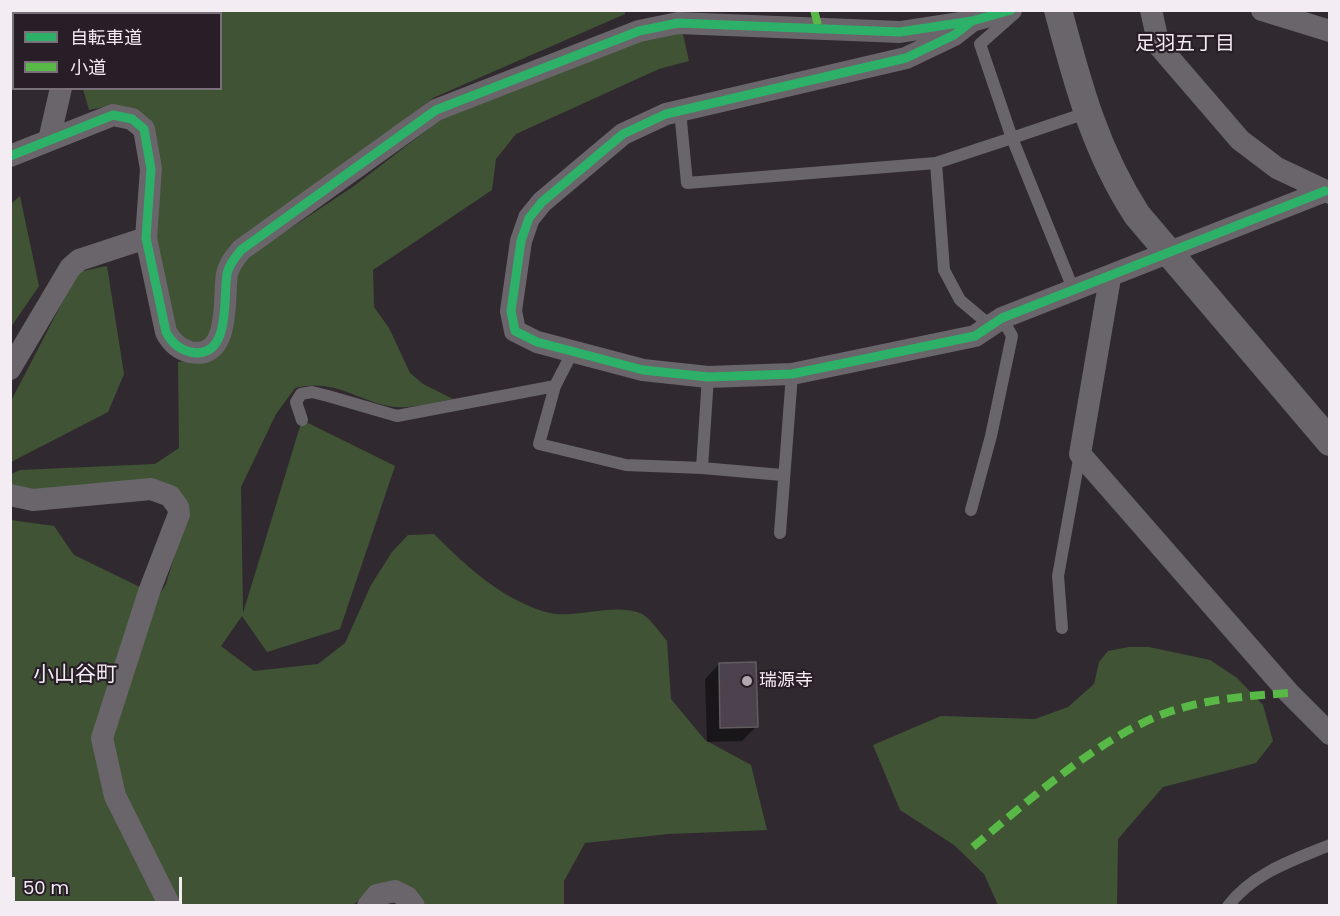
<!DOCTYPE html>
<meta charset="utf-8">
<style>
body{margin:0}
#map{position:relative;width:1340px;height:916px;overflow:hidden;background:#302a30;font-family:Poppins,"Noto Sans JP",sans-serif}
canvas{display:block}
.frame{position:absolute;inset:0;border:12px solid #f3ecf3;pointer-events:none}
.legend{position:absolute;left:12px;top:12px;width:210px;height:78px;box-sizing:border-box;background:#281e28;border:2px solid #797079;margin:0;padding:8px 10px;list-style:none;font-size:18px;color:#f3ecf3}
.legend li{display:flex;align-items:center;gap:12px;height:30px}
.legend b{width:30px;border:2px solid #797079}
.scale{position:absolute;left:12px;top:877px;width:170px;height:27px;box-sizing:border-box;border:3px solid #f3ecf3;border-top:0;padding-left:8px;font-size:18px;line-height:21px;white-space:nowrap;color:#f3ecf3;-webkit-text-stroke:4px #281e28;paint-order:stroke}
</style>
<div id="map">
<canvas width="1340" height="916"></canvas>
<div class="frame"></div>
<ul class="legend">
<li><b style="height:8px;background:#2db169"></b>自転車道</li>
<li><b style="height:8px;background:#58b947"></b>小道</li>
</ul>
<div class="scale">50 m</div>
</div>
<script>
const c = document.querySelector('canvas').getContext('2d');
c.lineJoin = 'round';
function fill(path, color) {
  c.fillStyle = color;
  c.fill(path, 'evenodd');
}
function strokePath(path, color, width, dash) {
  c.strokeStyle = color;
  c.lineWidth = width;
  c.lineCap = dash ? 'butt' : 'round';
  c.setLineDash(dash || []);
  c.stroke(path);
}
function label(font, color, halo, rows, align = 'center') {
  c.font = font + ' Poppins,"Noto Sans JP",sans-serif';
  c.lineWidth = 4.5;
  c.setLineDash([]);
  c.textBaseline = 'middle';
  c.strokeStyle = halo;
  c.fillStyle = color;
  for (const [text, x, y, turn = 0] of rows) {
    c.save();
    c.translate(x, y);
    c.rotate((+turn || 0) * Math.PI / 180);
    c.textAlign = isNaN(turn) ? turn : align;
    if (halo) c.strokeText(text, 0, 0);
    c.fillText(text, 0, 0);
    c.restore();
  }
}
const green = new Path2D(`
 M107 11H625V14L433 98 239 246 218 324 204 344 175 337 155 238 162 170 113 105 89 110 83 89 220 88V14L106 13Z
 M682 30 689 61 659 69 516 134 496 159 492 190 373 270 374 307 389 328 410 373 423 384 453 399C431 403 406 411 384 405 350 396 332 379 295 388L276 414 241 487 243 613 302 420 395 466 340 629 267 652 242 616 221 646 254 671 318 664 345 643 371 585 392 552 408 535 434 534C466 566 498 596 542 611 574 622 611 601 642 614 651 619 660 633 667 641L671 699 705 740 751 765 767 830 668 834 585 843 564 881V905H426L413 893 373 889 353 905H177L121 794 108 740 153 606 166 584 187 515 182 495 39 494 11 488 12 474 20 470 155 464 179 448 178 362 204 359 237 264 354 186 440 120 645 39Z
 M20 196 39 286 11 327V204Z
 M107 266 124 374 108 412 11 462V401L78 272Z
 M11 520 54 526 74 555 144 589 98 738 164 905 11 906Z
 M1129 647H1149L1210 660 1237 678 1263 705 1273 741 1256 763 1163 787 1118 839 1117 905H998L984 874 954 845 900 810 873 745 941 716 1035 719 1068 707 1094 684 1099 662 1108 651Z`);
const shadow = new Path2D(`
 M719 664 756 727 742 741 707 742 705 679Z`);
const building = new Path2D(`
 M756 662 758 727 720 728 719 663Z`);
const service = new Path2D(`
 M1015 13 980 44 1012 138 1086 113
 M680 111 687 183 936 163 944 270 960 300 992 327
 M936 163 1012 138 1074 291
 M555 386 539 444 626 465 702 468 708 377
 M302 420 296 402 301 394 312 392 328 396 397 416 555 386 573 351
 M702 468 782 475
 M971 510 991 436 1012 336 1002 318
 M780 533 792 374
 M1062 628 1058 576 1080 454
 M1228 906C1253 873 1293 860 1330 845`);
const minor = new Path2D(`
 M1151 10 1159 46 1240 140 1277 168 1330 193
 M1262 10 1330 31
 M90 14 91 10
 M972 21 954 35 906 58 666 114 623 134 542 202 529 218 521 241 511 311 515 331 537 342 643 370 708 377 792 374 975 336 1002 318 1325 191
 M49 140 61 88
 M10 156 113 115 132 119 144 129 151 169 146 238 166 332C171 342 178 349 190 352 232 361 223 296 227 274 229 264 235 258 241 250L436 110 639 31 678 23 900 32 972 21 1011 10
 M1110 278 1080 454 1289 693 1330 734
 M10 369 70 268 79 260 146 238
 M10 495 33 500 151 489 170 496 178 507 179 514 149 592 102 738 115 796 170 906
 M368 906 377 895 395 891 407 897 414 906`);
const tertiary = new Path2D(`
 M1058 10C1078 85 1095 150 1137 215L1330 442`);
const quiet = new Path2D(`
 M814 10 819 29
 M973 847C1028 801 1096 740 1163 714 1203 699 1247 696 1289 693`);
const cycleway = new Path2D(`
 M972 21 954 35 906 58 666 114 623 134 542 202 529 218 521 241 511 311 515 331 537 342 643 370 708 377 792 374 975 336 1002 318 1325 191
 M10 156 113 115 132 119 144 129 151 169 146 238 166 332C171 342 178 349 190 352 232 361 223 296 227 274 229 264 235 258 241 250L436 110 639 31 678 23 900 32 972 21 1011 10`);
const markers = [
 [747,681,6,"#afa8af"]
];
const poiNames = [
 ["瑞源寺",759,681]
];
const neighbourhoodNames = [
 ["足羽五丁目",1185,45]
];
const quarterNames = [
 ["小山谷町",75,676]
];
fill(green, '#405435');
fill(shadow, '#0007');
fill(building, '#4c424d');
strokePath(building, '#605c60', 1.5);
strokePath(service, '#69656a', 12);
strokePath(minor, '#69656a', 22);
strokePath(tertiary, '#69656a', 28);
strokePath(quiet, '#58b947', 8, [15, 8]);
strokePath(cycleway, '#2db169', 9);
for (const [x, y, r, color] of markers) {
  const dot = new Path2D();
  dot.arc(x, y, r, 0, 2 * Math.PI);
  c.fillStyle = color;
  c.fill(dot);
  strokePath(dot, '#281e28', 2);
}
label('18px', '#f3ecf3', '#281e28', poiNames, 'left');
label('20px', '#f3ecf3', '#281e28', neighbourhoodNames);
label('21px', '#f3ecf3', '#281e28', quarterNames);
</script>
